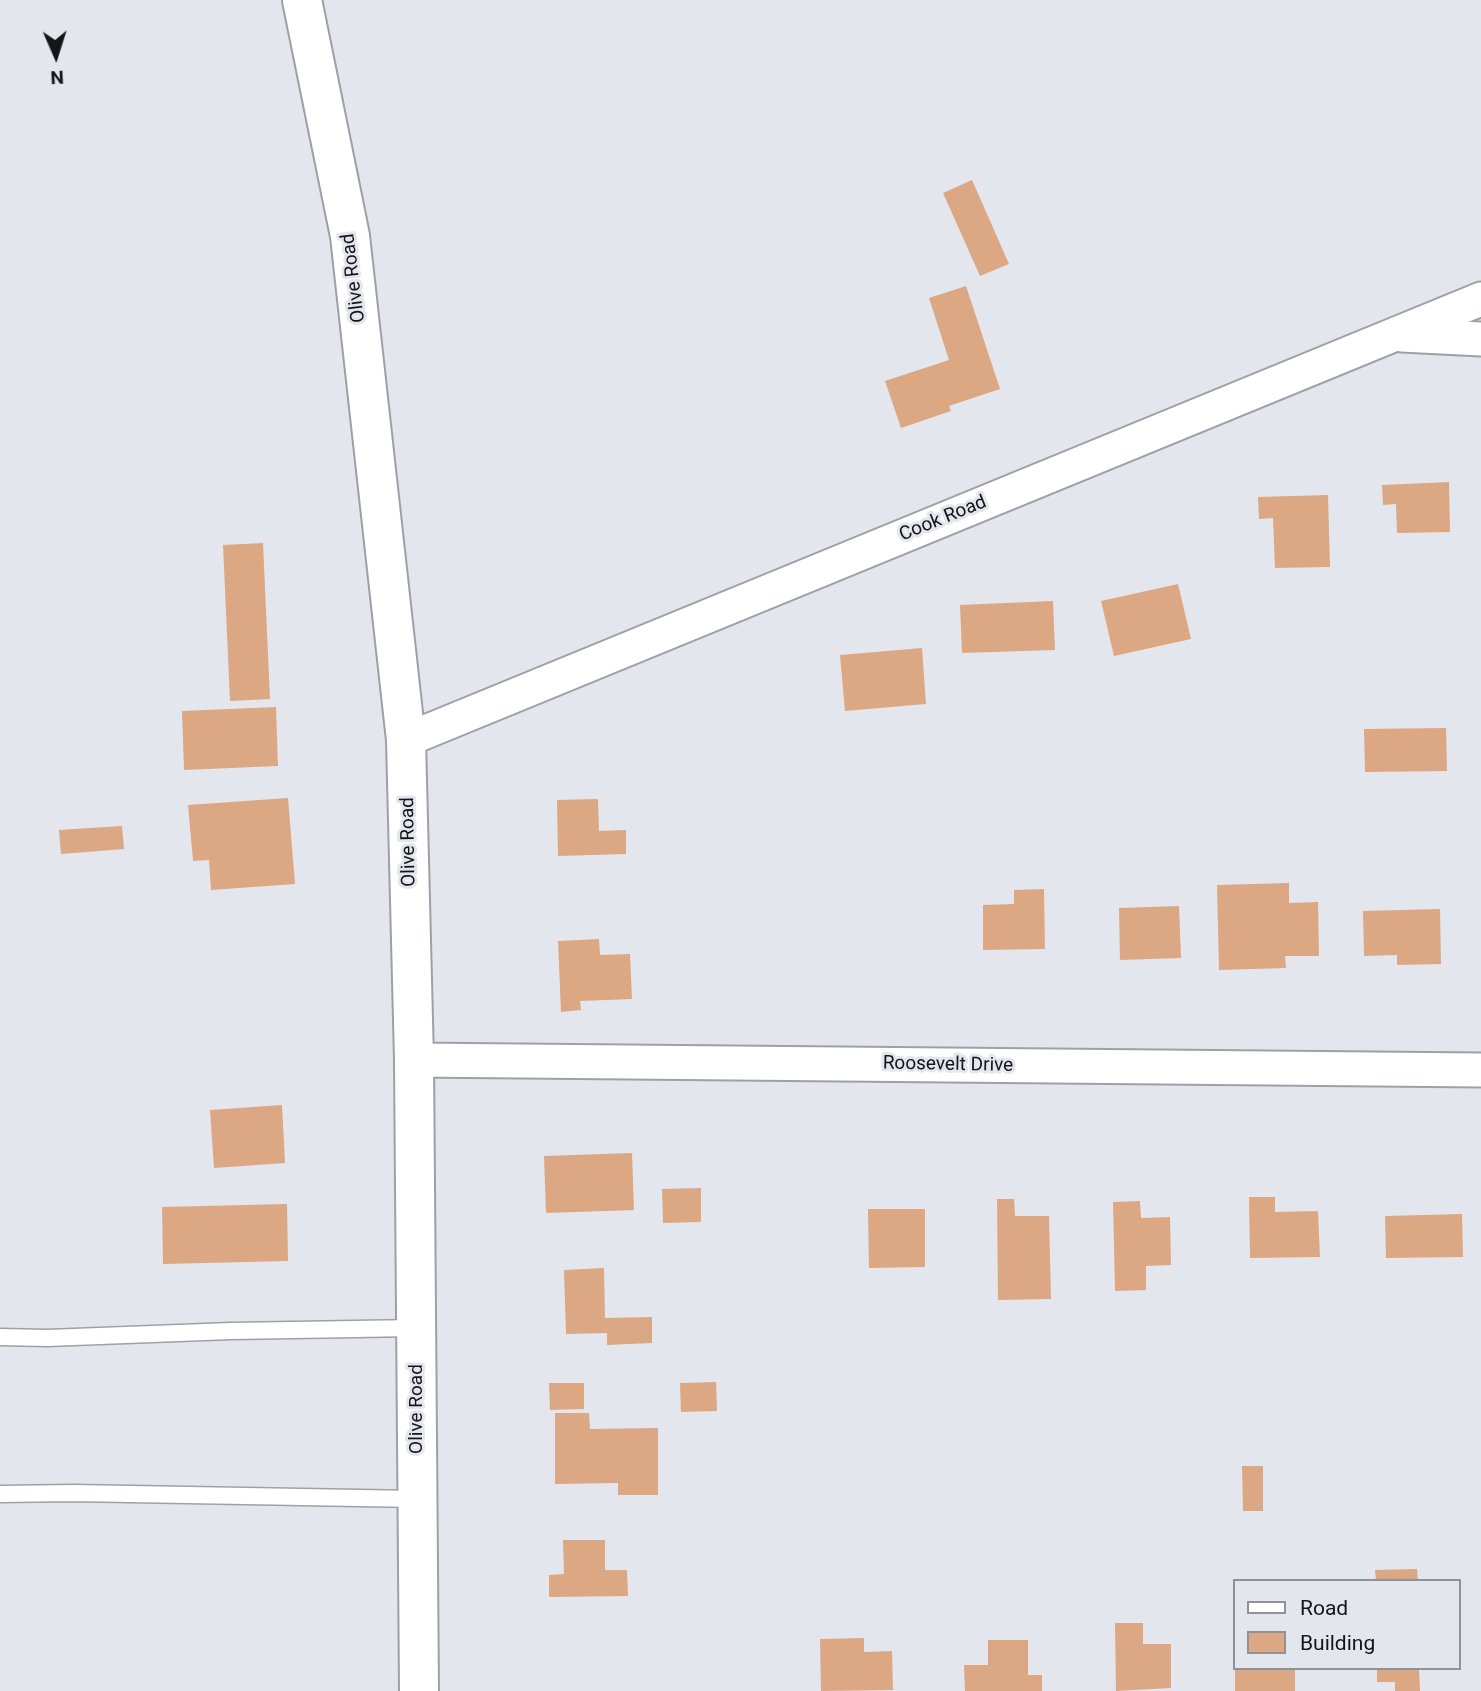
<!DOCTYPE html>
<style>
body{margin:0}
#map{position:relative;width:1481px;height:1691px;overflow:hidden;background:#e4e6ee;font-family:Roboto,sans-serif}
canvas{display:block}
.legend{position:absolute;left:1233px;top:1579px;width:228px;height:91px;box-sizing:border-box;background:#e4e6ee;border:2px solid #919298;margin:0;padding:9px 12px;list-style:none;font-size:21px;color:#141518}
.legend li{display:flex;align-items:center;gap:14px;height:35px}
.legend b{width:35px;border:2px solid #919298}
.north{position:absolute;left:21px;top:21px;width:70px;height:70px;-webkit-text-stroke:5px #e4e6ee;paint-order:stroke;rotate:177deg;font-size:19px;font-weight:700;line-height:28px;text-align:center;color:#141518}
.north::after{content:'';display:block;margin:auto;width:24px;height:32px;background:#141518;clip-path:polygon(50% 0,100% 100%,50% 72%,0 100%)}
</style>
<div id="map">
<canvas width="1481" height="1691"></canvas>
<ul class="legend">
<li><b style="height:9px;background:#fff"></b>Road</li>
<li><b style="height:19px;background:#dca783"></b>Building</li>
</ul>
<div class="north">N</div>
</div>
<script>
const c = document.querySelector('canvas').getContext('2d');
c.lineJoin = 'round';
function fill(path, color) {
  c.fillStyle = color;
  c.fill(path, 'evenodd');
}
function strokePath(path, color, width, dash) {
  c.strokeStyle = color;
  c.lineWidth = width;
  c.lineCap = dash ? 'butt' : 'round';
  c.setLineDash(dash || []);
  c.stroke(path);
}
function label(font, color, halo, rows, align = 'center') {
  c.font = font + ' Roboto,sans-serif';
  c.lineWidth = 6;
  c.setLineDash([]);
  c.textBaseline = 'middle';
  c.strokeStyle = halo;
  c.fillStyle = color;
  for (const [text, x, y, turn = 0] of rows) {
    c.save();
    c.translate(x, y);
    c.rotate((+turn || 0) * Math.PI / 180);
    c.textAlign = isNaN(turn) ? turn : align;
    if (halo) c.strokeText(text, 0, 0);
    c.fillText(text, 0, 0);
    c.restore();
  }
}
const building = new Path2D(`
 M972 180 1009 264 980 276 943 193Z
 M966 286 1000 389 949 406 951 411 901 428 885 381 949 360 929 298Z
 M1449 482 1450 532 1397 533 1396 504 1383 505 1382 485Z
 M1328 495 1330 567 1275 568 1273 518 1259 519 1258 497Z
 M263 543 270 699 230 701 223 545Z
 M1178 584 1191 639 1114 656 1101 601Z
 M1053 601 1055 650 962 653 960 605Z
 M922 648 926 704 845 711 840 655Z
 M276 707 278 766 184 770 182 711Z
 M1446 728 1447 771 1365 772 1364 729Z
 M288 798 295 884 211 890 209 860 193 861 188 805Z
 M598 799 599 831 626 830V854L558 856 557 800Z
 M122 826 124 849 61 854 59 830Z
 M1289 883V903L1318 902 1319 956H1285L1286 968 1219 970 1217 885Z
 M1044 889 1045 949 983 950V905L1014 904V890Z
 M1179 906 1181 958 1120 960 1119 908Z
 M1440 909 1441 964 1397 965V955L1364 956 1363 911Z
 M599 939 600 955 630 954 632 999 580 1001 581 1010 561 1012 558 941Z
 M282 1105 285 1163 214 1168 210 1110Z
 M632 1153 634 1210 546 1213 544 1156Z
 M701 1188V1222L663 1223 662 1189Z
 M1249 1197H1275V1212L1318 1211 1320 1257 1250 1258Z
 M997 1199H1014L1015 1216H1049L1051 1299 998 1300Z
 M1140 1201 1141 1218 1170 1217 1171 1265 1146 1266V1290L1115 1291 1113 1202Z
 M287 1204 288 1261 163 1264 162 1207Z
 M868 1209H925V1267L869 1268Z
 M1462 1214 1463 1257 1386 1258 1385 1216Z
 M604 1268 605 1318 652 1317V1343L607 1345V1333L566 1334 564 1270Z
 M716 1382 717 1411 681 1412 680 1383Z
 M549 1383H584V1409L550 1410Z
 M555 1413H589L590 1429 658 1428V1495H618V1483L555 1484Z
 M1242 1466H1263V1511H1243Z
 M563 1540H605V1570H627L628 1596 549 1597V1575L564 1574Z
 M1417 1569 1418 1581H1376L1375 1570Z
 M1115 1623H1143V1644H1171V1688L1116 1691Z
 M864 1638V1652L892 1651 893 1690 821 1691 820 1639Z
 M988 1640H1028V1675H1042V1691H965L964 1665H988Z
 M1235 1668H1295V1691H1235Z
 M1377 1668H1419L1420 1691H1395V1682H1377Z`);
const service = new Path2D(`
 M0 1337 47 1338 231 1331 416 1328
 M0 1494 73 1493 417 1499`);
const minor = new Path2D(`
 M1402 335 1481 339
 M406 740 1481 299
 M414 1060 1481 1070`);
const tertiary = new Path2D(`
 M302 0 350 236 406 740 414 1060 419 1691`);
const streetNames = [
 ["Olive Road",354,278,-97],
 ["Cook Road",943,519,-22],
 ["Olive Road",409,842,-91],
 ["Roosevelt Drive",948,1065,1],
 ["Olive Road",417,1409,-90]
];
fill(building, '#dca783');
strokePath(service, '#9ea0a7', 19);
strokePath(minor, '#9ea0a7', 37);
strokePath(tertiary, '#9ea0a7', 42);
strokePath(service, '#fff', 16);
strokePath(minor, '#fff', 33);
strokePath(tertiary, '#fff', 38);
label('19px', '#141518', '#e4e6ee', streetNames);
</script>
